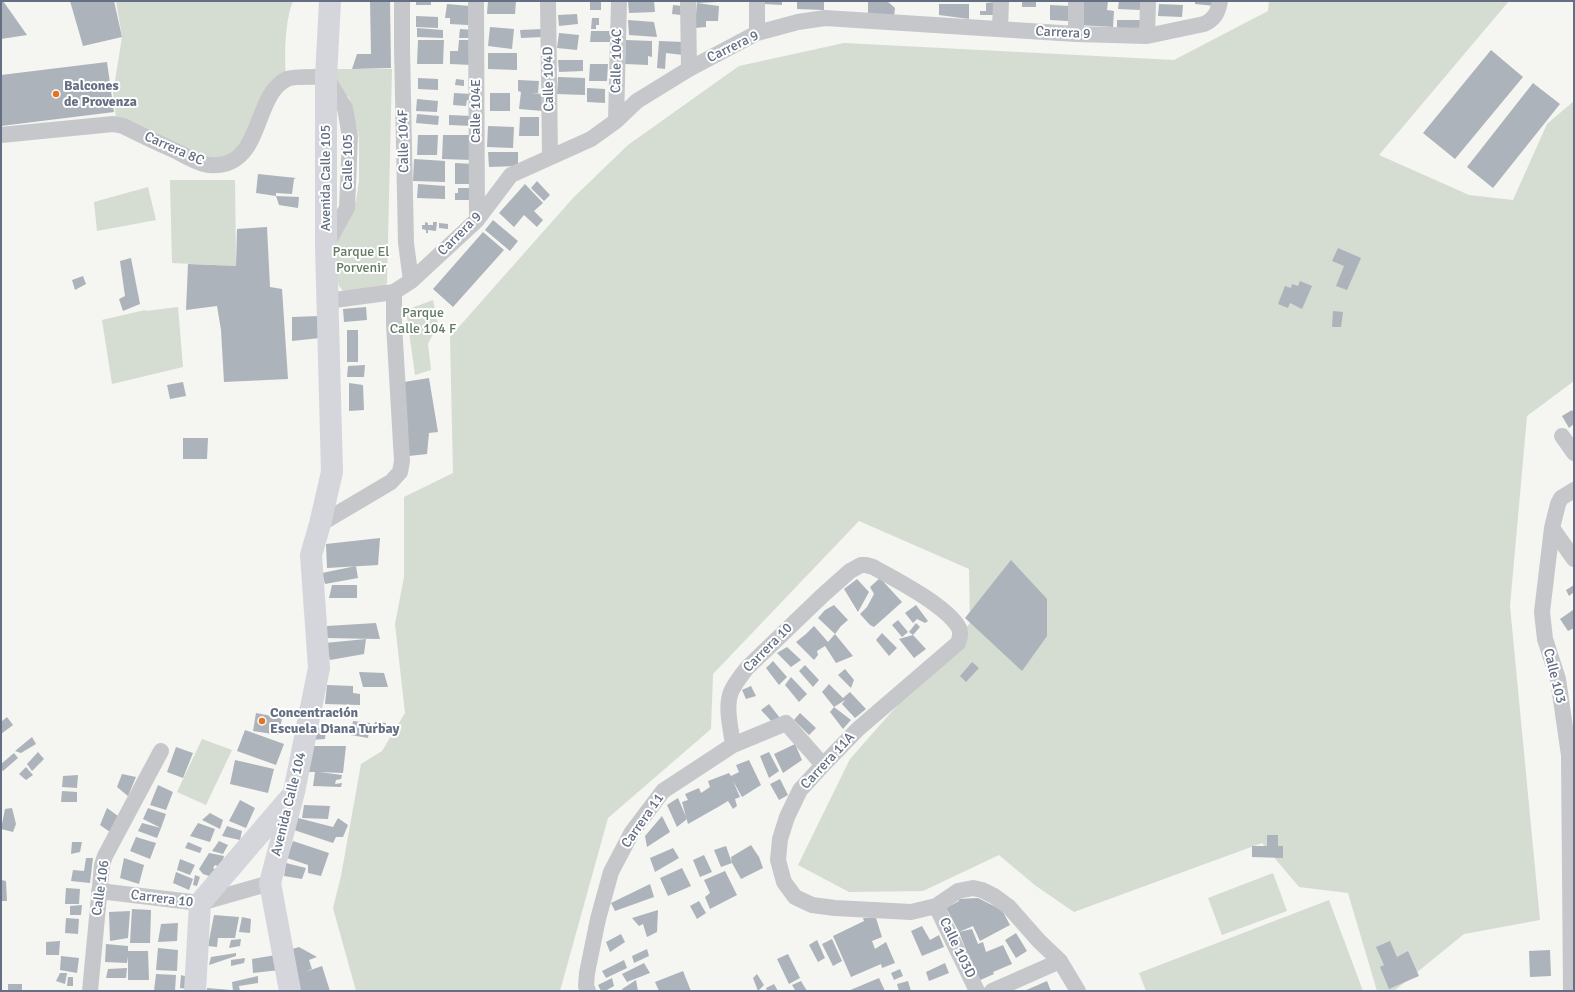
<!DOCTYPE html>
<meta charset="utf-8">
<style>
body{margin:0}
#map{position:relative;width:1575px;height:992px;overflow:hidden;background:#f5f5f1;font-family:Signika,sans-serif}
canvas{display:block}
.frame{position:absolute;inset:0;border:2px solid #646f83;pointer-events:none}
</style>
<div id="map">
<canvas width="1575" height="992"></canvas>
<div class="frame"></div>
</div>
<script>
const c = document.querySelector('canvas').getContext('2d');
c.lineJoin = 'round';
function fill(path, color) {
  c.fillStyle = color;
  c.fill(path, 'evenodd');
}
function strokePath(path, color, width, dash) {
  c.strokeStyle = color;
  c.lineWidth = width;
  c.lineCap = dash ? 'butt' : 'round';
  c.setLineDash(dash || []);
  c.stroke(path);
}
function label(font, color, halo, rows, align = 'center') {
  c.font = font + ' Signika,sans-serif';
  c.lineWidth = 4;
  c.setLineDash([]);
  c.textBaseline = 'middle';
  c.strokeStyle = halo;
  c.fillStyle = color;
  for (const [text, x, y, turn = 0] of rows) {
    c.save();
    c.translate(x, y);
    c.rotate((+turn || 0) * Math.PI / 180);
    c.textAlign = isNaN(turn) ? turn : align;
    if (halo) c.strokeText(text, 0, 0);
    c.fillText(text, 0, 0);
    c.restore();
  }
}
const green = new Path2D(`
 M116 1H293C285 20 284 56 286 76L236 156 201 159 116 118 113 93 122 37Z
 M1269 1H1509L1379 155 1469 195 1513 200 1547 124 1574 101V381L1527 416 1510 606 1540 920 1464 934 1394 991H1377L1348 893 1299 887 1262 843 1074 912 1036 886 999 855 923 891 849 892 798 865 850 759 970 623 969 569 859 521 713 674 711 729 608 818 560 991H356L333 908 341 876 361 764 382 751 405 713 395 624 404 577V497L453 473 450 337 573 198 628 145 739 66 844 43 1174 60 1268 11Z
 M329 69H392L387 283 383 290 344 292 339 286 336 276 335 253 338 237 343 224 356 201 359 181V138L349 97 341 93Z
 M170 180H235L236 266 172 263Z
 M148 187 156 220 97 231 94 202Z
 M433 300 438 324 428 344 431 370 415 375 406 310Z
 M178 307 183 367 112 384 102 320 145 310 146 311Z
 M202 739 232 750 206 805 177 792Z
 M1273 873 1287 911 1222 935 1208 898Z
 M1329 900 1363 991H1146L1139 973Z`);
const building = new Path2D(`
 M1 1H3L27 35 1 39Z
 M70 1H114L122 37 83 46Z
 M370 1H390L391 68 352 69 357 54H371Z
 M416 1H431V5H416Z
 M488 1H516L515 14H487Z
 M628 1H654L655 12 629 13Z
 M697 1H717V2L697 3 719 6 718 21H706V27L695 28Z
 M765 1H782V5L764 4Z
 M797 1H824V10L797 9Z
 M868 1H887L895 8 894 16 868 14Z
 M1022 1H1036V7H1022Z
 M1079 1H1108L1107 10 1114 11 1113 27 1078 25Z
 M1119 1H1140V10L1118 9Z
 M1195 1H1215V6L1195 4Z
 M590 2H601V10H590Z
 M995 2V15H980V11H986V3Z
 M447 4 470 6 468 25 450 24V18H445Z
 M939 4H969V19L939 15Z
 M1159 4 1183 5 1182 17 1158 16Z
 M673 5 682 6 681 15 672 14Z
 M1050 5 1069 6 1068 21 1050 20Z
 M577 14 578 24 559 26 558 15Z
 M416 16 438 17V28L416 27Z
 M592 18H599V25H596V29H591Z
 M628 20 654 22 657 37 629 35Z
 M1117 20H1143V30H1117Z
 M490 27 514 29 512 49 488 46Z
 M417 28 443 30V38L417 37Z
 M460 29 473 30 472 38H459Z
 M543 29V37L521 38 520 30Z
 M591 31H613V42H590Z
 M559 33 579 35 577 50 557 48Z
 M418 40H444L443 64H417Z
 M459 40H473L472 65 450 64V51H458Z
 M626 40 652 41V57L648 56V65L625 64Z
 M659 41 684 42 683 55 666 53 665 69 657 68Z
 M1491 50 1523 77 1455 159 1423 133Z
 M488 53H517V70L488 69Z
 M558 60H583V71L559 72Z
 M107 62 114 112 1 126V75Z
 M590 64H608L607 81H589Z
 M558 77 585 78V95L557 94Z
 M418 78 438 79V90L418 89Z
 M456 79 464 80V86L455 85Z
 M518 80 539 81 538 93H531L543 94V111L519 109 521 92 518 91Z
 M1533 83 1560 104 1493 188 1467 167Z
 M587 88 605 89V103L587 102Z
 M454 93 471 94V100H467L466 106 453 105Z
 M490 93H510V111H490Z
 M417 99 438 101 437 112 416 111Z
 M417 114 439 116 438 125 416 123Z
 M449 115 472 116V126L449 125Z
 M520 117H539V136H519Z
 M488 126 514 127 513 148 487 147Z
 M418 135H438L437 155H417Z
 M443 135H472V160L442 159Z
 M488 152H518V166L489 167Z
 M414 159 445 161V182L413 181Z
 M455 163 473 164 472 184H455Z
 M258 174 296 178 294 179 292 194 276 193V196L256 193Z
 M537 181 550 195 544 201 531 188Z
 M418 184 445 186V199L417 198Z
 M525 184 543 203 534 211 543 220 537 227 524 215 514 227 499 213Z
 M458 188H472V200H455V193H458Z
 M276 196 299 197 298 208 279 205Z
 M493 220 518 241 510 251 485 230Z
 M425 222 428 223V225H433V222H437L436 231 428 230V233H426V230L422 229V225H425Z
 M439 223 448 224V229L439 228Z
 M267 227 270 287 282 289 288 379 224 382 221 330 217 306 186 310 188 264 236 266 237 229Z
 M483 232 504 250 453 307 433 289Z
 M1338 248 1361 258 1347 290 1336 286 1344 266 1332 261Z
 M131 258 140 304 123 311 119 299 125 296 120 261Z
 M83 276 86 284 75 290 72 280Z
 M1300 281 1312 286 1302 309 1290 303 1288 308 1278 304 1285 286 1291 288 1292 284 1298 286Z
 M366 307 367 320 344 322 343 309Z
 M1333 311 1343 312 1341 327H1332Z
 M319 316 320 338 292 341V317Z
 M347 330H358V362H347Z
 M365 365 364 377H347L348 366Z
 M429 378 438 432 429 433 427 454 409 456 404 382Z
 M183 382 186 396 170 399 167 385Z
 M349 383 363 385 364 410 349 411Z
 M1572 410 1574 413V424L1569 428 1562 416Z
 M183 438H208L207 459H183Z
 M380 538 378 565 327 568 326 544Z
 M1011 560 1047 599V636L1022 671 965 618Z
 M356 566 358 578 325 584 322 573Z
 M880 578 902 602 874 627 870 625 860 614 867 607 874 594 870 587Z
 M857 579 869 592 858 612 844 589Z
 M332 585H357V598H329Z
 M1574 585V592L1569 596 1566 590Z
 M834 605 848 620 841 626 835 634 818 618 825 610Z
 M916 605 928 621 925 623 917 619 913 623 905 613Z
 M1573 610 1574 613V628L1568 631 1560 619Z
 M898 620 908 632 902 637 892 625Z
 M376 623 380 639 326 638 327 626Z
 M916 623 920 627 913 635 909 632Z
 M814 626 828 642 835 634 853 656 836 663 825 646 817 651 818 655 814 660 796 642 806 634Z
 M882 633 897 648 889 656 876 640Z
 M913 635 926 649 914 658 899 639Z
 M366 639 364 654 330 660 325 643Z
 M787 647 801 660 791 667 777 653Z
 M773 661 787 677 779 685 766 668Z
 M972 662 979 668 966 682 960 676Z
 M805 665 819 680 813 687 799 671Z
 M845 669 854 680 851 688 838 675Z
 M359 672 384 673 388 687H363Z
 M791 677 807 694 799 702 785 685Z
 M829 684 843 698 850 692 866 709 855 718 842 704 845 700 834 707 822 692Z
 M327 685 353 686V693L360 694V705L325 704Z
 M751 686 756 696 746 699 742 690Z
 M769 704 780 718 775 725 761 710Z
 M834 707 851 720 843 729 830 712Z
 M256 713 282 718 279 735 253 731Z
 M800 713 816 728 809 735 794 720Z
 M7 717 13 725 1 734V722Z
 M353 721 370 723 368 738 351 735Z
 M375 722 386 723 384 734 372 732Z
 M311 727 326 728 325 739 310 740Z
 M245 730 284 744 276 765 237 751Z
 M32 737 36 744 21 753 15 751Z
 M795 744 802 760 783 773 774 754Z
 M311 746H346L343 773 319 772 342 775 341 779 336 780 335 784 342 783 341 787 313 786 315 772H308Z
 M176 747 193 753 183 778 167 772Z
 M38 752 44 759 32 771 27 764Z
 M769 752 779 771 769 778 760 756Z
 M14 753 18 758 3 771 1 769V764Z
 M235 760 274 769 268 793 230 784Z
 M749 760 761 785 742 797 733 781 740 797 735 799 737 806 733 809 728 801 718 807 688 824 682 802 688 800 685 794 699 788 701 793 710 787 708 781 729 773 731 776 739 772 736 765Z
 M26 767 33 775 26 780 19 774Z
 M122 774 136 777 128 796 117 787Z
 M78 775 77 788 62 787 63 776Z
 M780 779 788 795 779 800 770 784Z
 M158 785 173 792 166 810 150 805Z
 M62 791 77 792V802H61Z
 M678 798 687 819 677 827 667 805Z
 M240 800 255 808 246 828 229 821Z
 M304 805 330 806 328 819 302 818Z
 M12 808 16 824 13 832 1 829 5 809Z
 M107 808 118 816 110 832 100 825Z
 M148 808 166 814 161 828 157 838 138 831 142 823 161 828 143 819Z
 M210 813 223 820 220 829 202 820Z
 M662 816 670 832 647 847 645 836Z
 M298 818 333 827 338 818 348 825 343 837H336L333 843 294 830Z
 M198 823 215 829 210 842 190 836Z
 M227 826 242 831 240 840 222 836Z
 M1267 835H1278V846H1283V858L1252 857V846H1267Z
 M136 837 156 843 150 859 130 851Z
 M219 841 228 845 223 854 212 851Z
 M293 841 329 853 321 876 308 873V865L287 858Z
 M72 842H82L80 852 71 854Z
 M188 842 202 848 200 853 185 848Z
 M751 845 759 857 763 868 741 879 732 863 721 867 714 850 726 846 732 863 731 857Z
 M673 848 679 858 655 872 650 858Z
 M209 853 224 856 221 867 215 865 213 868 218 871 215 878 203 874 199 869Z
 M704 855 712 872 700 877 693 860Z
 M86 858H93L90 883 71 881 73 870 84 871Z
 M124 858 144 865 139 884 120 878Z
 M180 859 195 865 190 875 177 870Z
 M286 863 306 868 302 879 284 876Z
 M682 868 691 886 668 896 660 878Z
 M725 871 737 895 710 909 705 897 710 893 704 880Z
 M176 872 193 879 189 890 173 883Z
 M195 875 200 877 197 886 193 885Z
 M1 880 6 881 7 901H1Z
 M650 884 654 897 615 911 611 903Z
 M66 888 80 889 79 904H65Z
 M978 898 1002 910 1010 925 980 941 973 926 959 932 972 929 978 944 983 942 986 952 1003 945 1012 964 993 972 994 974 978 981 959 932 946 908 959 901 958 899Z
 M699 901 706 913 697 919 690 906Z
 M82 905 81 915H70V906Z
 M132 909 151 910 150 943H130Z
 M658 910 657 932 647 937 643 924 639 926 632 918Z
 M130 911 128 938 110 941 109 912Z
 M214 915 239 917 235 938H218L217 947 208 946Z
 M242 917 251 919 250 933 239 932Z
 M66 918 79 919 78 934 65 933Z
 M863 918H876L882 937 872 941 875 949 886 942 895 963 882 968 881 964 851 977 833 936 864 921Z
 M178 923 177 941 158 942 161 924Z
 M922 926 930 940 939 935 944 947 922 956 911 931Z
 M1016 933 1027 951 1016 958 1005 940Z
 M621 934 625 942 610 952 606 942Z
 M241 939 240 946 229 948 231 940Z
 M832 939 842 961 833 966 822 944Z
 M817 940 825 958 818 962 809 945Z
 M60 941 59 955H46V942Z
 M1390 941 1397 957 1408 951 1419 976 1389 989 1380 967 1384 965 1376 947Z
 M106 944 128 946V951H148L149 980H128V957L127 963 105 962Z
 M299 947 317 957 309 960 312 969 305 972 322 966 330 991H300L289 950Z
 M158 948 178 950 177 971 156 970Z
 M647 949 649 956 634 963 632 956Z
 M1550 950 1551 976 1530 977 1529 951Z
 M236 953V956L209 965 211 957Z
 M788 954 800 978 789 984 777 959Z
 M276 955 280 970 253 973 252 959Z
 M61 956 79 958 77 973 60 970Z
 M245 958 244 963 231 966V960Z
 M624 960 627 968 606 978 602 971Z
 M644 963 650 973 627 982 622 974Z
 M945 963 949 973 929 981 926 972Z
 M127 968 126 978H106L108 969Z
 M900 969 903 976 894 980 891 973Z
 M683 971 691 991H659L655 982Z
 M60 973H67L65 984 56 981Z
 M156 974 176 975 175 991H154Z
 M757 974 764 985 758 991 753 978Z
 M181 975 188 977V989L180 988Z
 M258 976V983L239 986 240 991H233L232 982Z
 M68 977H73V986H67Z
 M612 978 614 986 605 991H601L598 985Z
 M879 978 885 991H848Z
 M636 980 638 991H623L622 989Z
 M801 981 807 991H794L795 990 792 985Z
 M908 981 911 991H899L897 984Z
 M1047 981 1051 991H1024Z
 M8 984H22V991H8Z
 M774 984 778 991H767L766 988Z
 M207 988 231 990V991H207Z`);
const street = new Path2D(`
 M402 1V48L406 243 411 281
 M476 1 477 220
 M548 1 550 157
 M688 1 689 69
 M1000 29 1001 1
 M757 33V1
 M1076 34V1
 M1147 36 1148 1
 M616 121 619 1
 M1 135 113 124 123 126C141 135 160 144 178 152 187 157 199 164 209 165 264 170 252 95 287 79 293 76 318 77 326 77L345 108 350 137 347 208 326 246
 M327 301 394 292 411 281 477 220 511 175 591 139 616 121 637 101 689 69 757 33 798 22 825 18 1076 34 1147 36 1204 24C1215 19 1218 12 1220 1
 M1562 436 1574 453
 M320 524 391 482 400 472 402 461 394 324V292
 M1552 528 1574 559
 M733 745C731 729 725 707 731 692 735 683 741 676 747 668L823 595 850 571 861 565H866L873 567C895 579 947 606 959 628 961 633 960 638 958 643L858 729 823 765 800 790 787 817 780 839 778 860 784 882 795 897 812 905 835 908 911 912 936 906 958 891 973 888 982 890 994 896 1009 907 1039 941 1060 961 1078 991
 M99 891 200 903 270 883
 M936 906 977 991
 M90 991 102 865 105 856 161 751
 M588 991 586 986 587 973 598 919 611 872 632 832 663 791 733 745 786 723 823 765
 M992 991 1060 961
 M1571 991 1569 755 1558 679 1545 639 1542 612 1552 528 1558 504 1561 498 1574 490`);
const secondary = new Path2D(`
 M195 991 200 903 290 798
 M290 991 270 883 294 792 319 668 311 555 320 524 332 472 326 247V77L330 1`);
const markers = [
 [56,94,4,"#e57422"],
 [262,721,4,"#e57422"]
];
const streetNames = [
 ["Carrera 9",1063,33,3],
 ["Carrera 9",733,47,-26],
 ["Calle 104C",617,61,-89],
 ["Calle 104D",549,79,-91],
 ["Calle 104E",476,111,-90],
 ["Calle 104F",404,141,-91],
 ["Carrera 8C",174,149,24],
 ["Calle 105",348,162,-90],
 ["Avenida Calle 105",326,178,-90],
 ["Carrera 9",460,234,-45],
 ["Carrera 10",768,648,-45],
 ["Calle 103",1554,676,76],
 ["Carrera 11A",828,761,-47],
 ["Avenida Calle 104",289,804,-76],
 ["Carrera 11",643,821,-55],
 ["Calle 106",101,888,-82],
 ["Carrera 10",162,899,7],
 ["Calle 103D",957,948,64]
];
const poiNames = [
 ["Balcones",64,86],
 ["de Provenza",64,102],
 ["Concentración",270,713],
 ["Escuela Diana Turbay",270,729]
];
const parkNames = [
 ["Parque El",361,252],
 ["Porvenir",361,268],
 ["Parque",423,313],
 ["Calle 104 F",423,329]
];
fill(green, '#d5dcd2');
fill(building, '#adb3ba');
strokePath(street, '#c5c7cb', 16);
strokePath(secondary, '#d4d6dc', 22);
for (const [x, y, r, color] of markers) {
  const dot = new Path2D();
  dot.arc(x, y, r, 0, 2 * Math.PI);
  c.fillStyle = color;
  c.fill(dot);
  strokePath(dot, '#fff', 1.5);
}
label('14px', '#646f83', '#fff', streetNames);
label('bold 14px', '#646f83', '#fff', poiNames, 'left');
label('14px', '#637a63', '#fff', parkNames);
</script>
